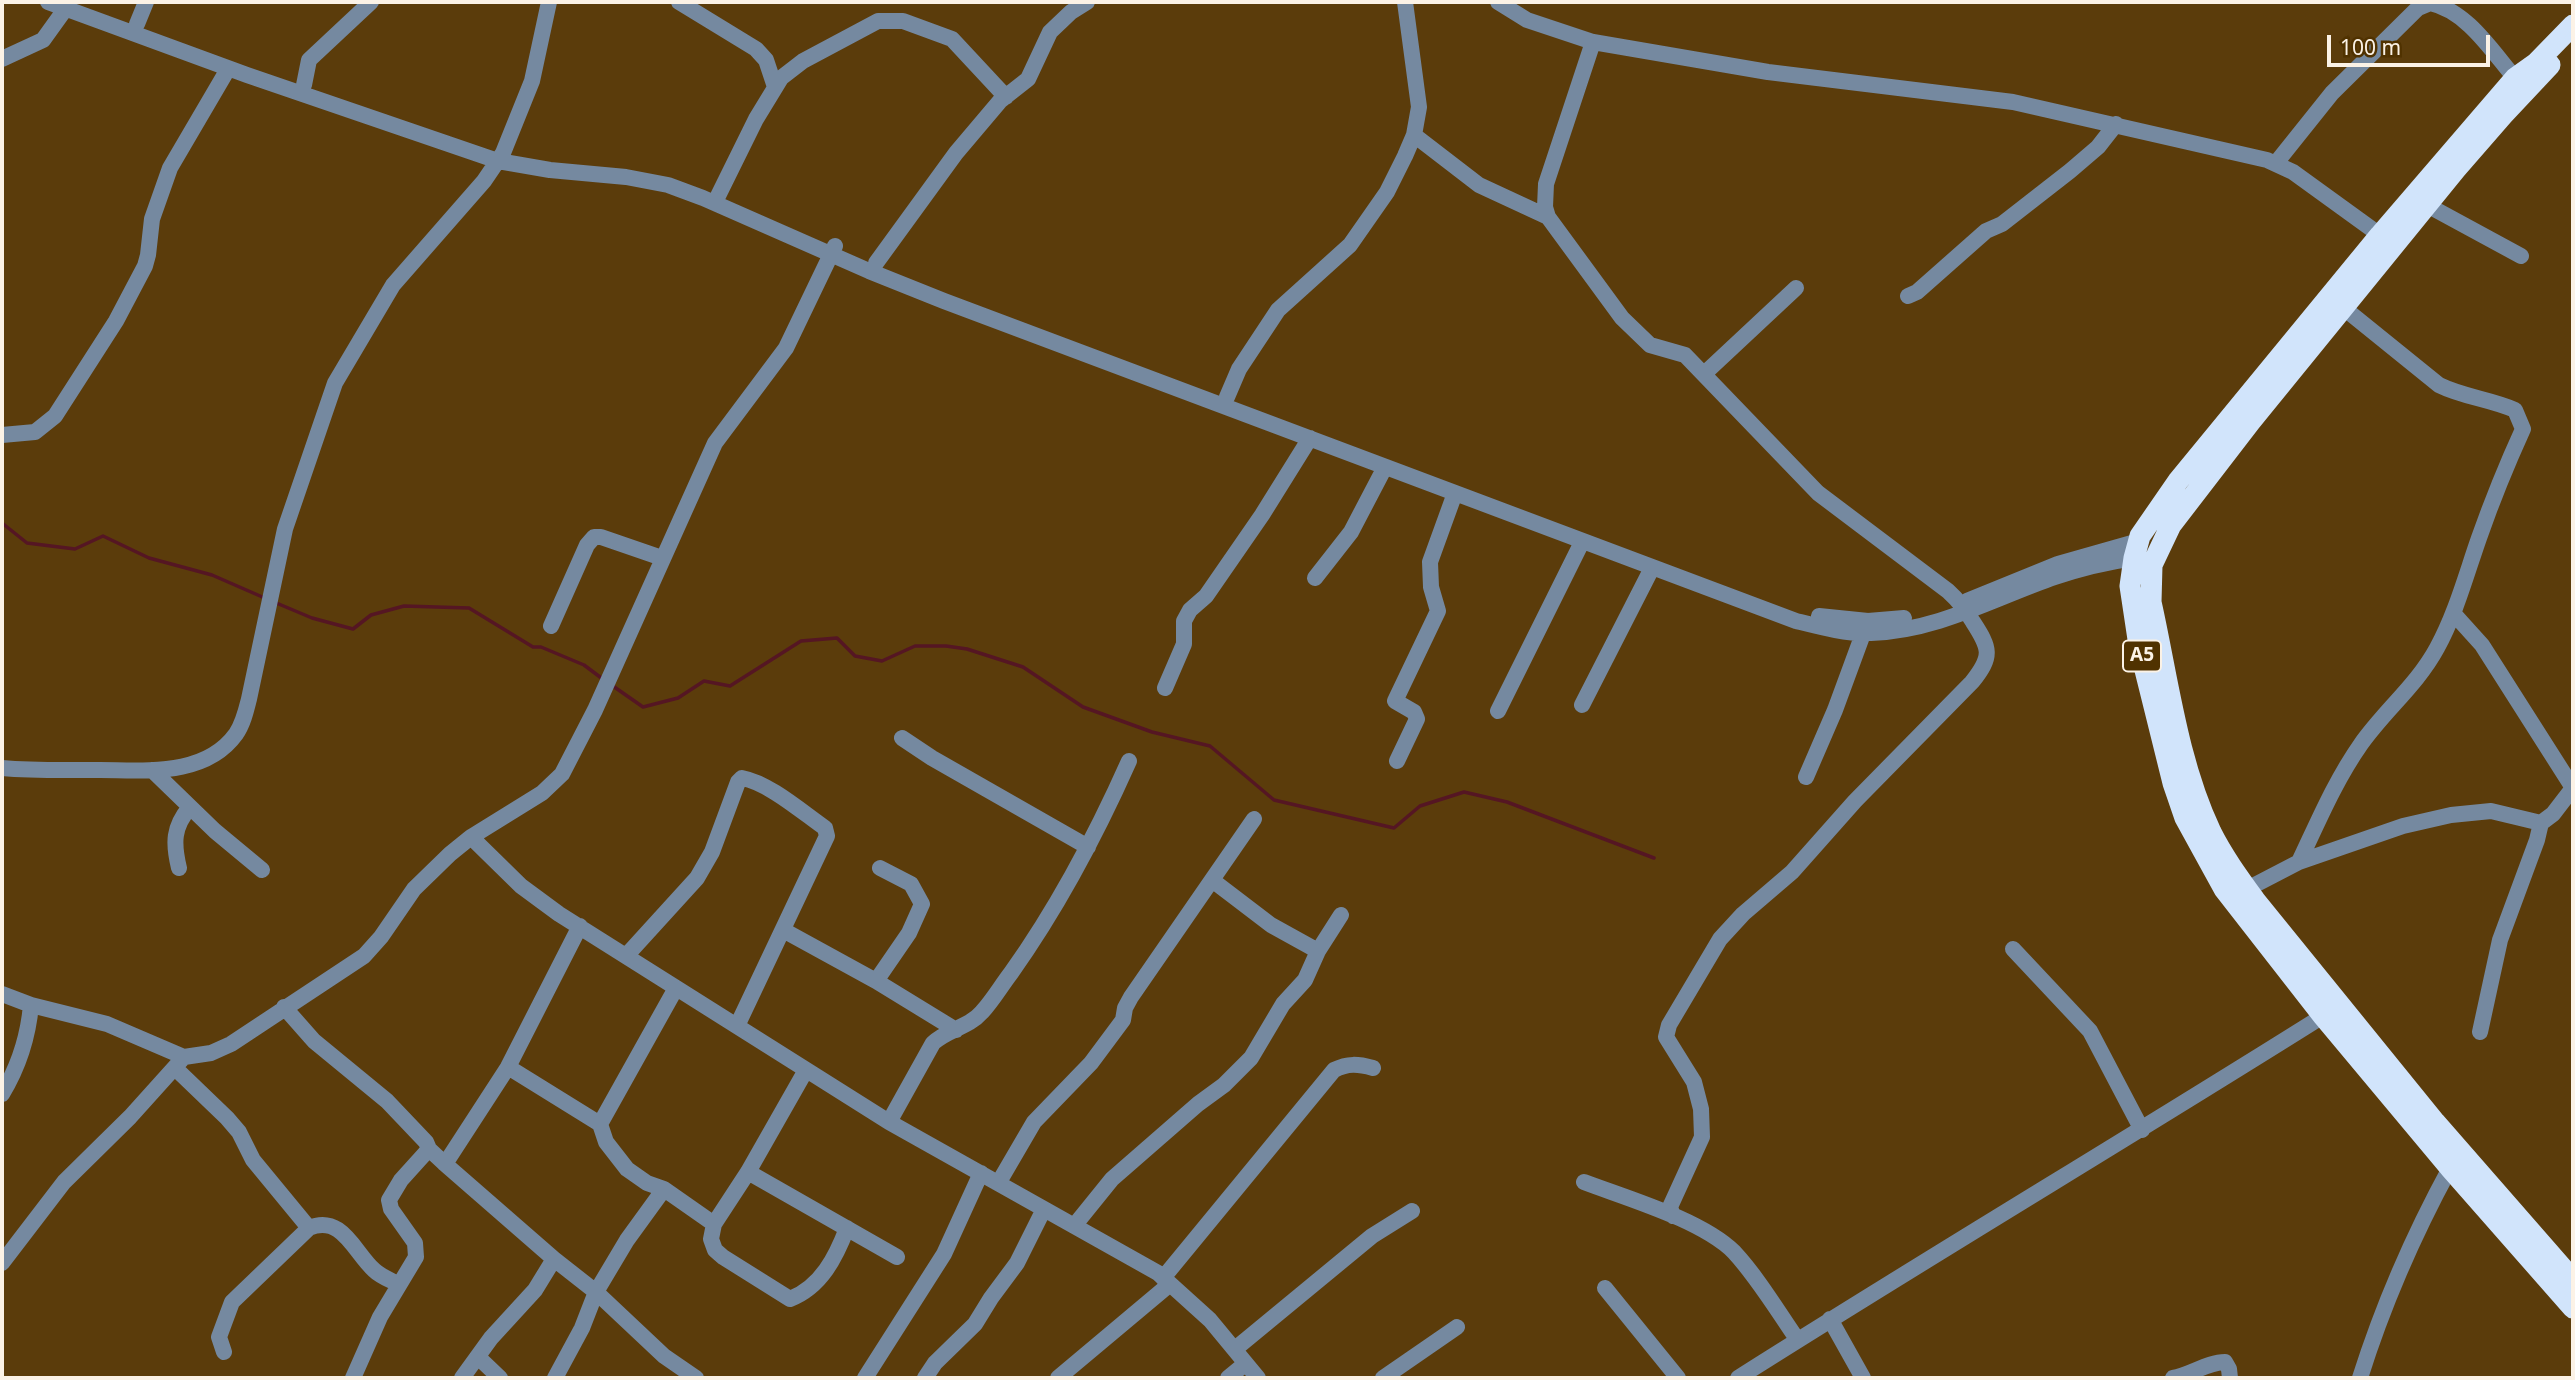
<!DOCTYPE html>
<style>
body{margin:0}
#map{position:relative;width:2575px;height:1380px;overflow:hidden;background:#5b3c0b;font-family:"Noto Sans",sans-serif}
canvas{display:block}
.frame{position:absolute;inset:0;border:4px solid #fbf2e6;pointer-events:none}
.scale{position:absolute;left:2327px;top:35px;width:163px;height:32px;box-sizing:border-box;border:4px solid #fbf2e6;border-top:0;padding-left:9px;font-size:21px;line-height:24px;white-space:nowrap;color:#fbf2e6;-webkit-text-stroke:5px #503200;paint-order:stroke}
</style>
<div id="map">
<canvas width="2575" height="1380"></canvas>
<div class="frame"></div>
<div class="scale">100 m</div>
</div>
<script>
const c = document.querySelector('canvas').getContext('2d');
c.lineJoin = 'round';
function strokePath(path, color, width, dash) {
  c.strokeStyle = color;
  c.lineWidth = width;
  c.lineCap = dash ? 'butt' : 'round';
  c.setLineDash(dash || []);
  c.stroke(path);
}
function label(font, color, halo, rows, align = 'center') {
  c.font = font + ' "Noto Sans",sans-serif';
  c.lineWidth = 7;
  c.setLineDash([]);
  c.textBaseline = 'middle';
  c.strokeStyle = halo;
  c.fillStyle = color;
  for (const [text, x, y, turn = 0] of rows) {
    c.save();
    c.translate(x, y);
    c.rotate((+turn || 0) * Math.PI / 180);
    c.textAlign = isNaN(turn) ? turn : align;
    if (halo) c.strokeText(text, 0, 0);
    c.fillText(text, 0, 0);
    c.restore();
  }
}
const stream = new Path2D(`
 M2 523 27 543 75 549 103 536 149 558 212 575 267 599
 M274 602 312 618 353 629 371 615 404 606 469 608 533 647H541L584 665 604 680
 M610 684 643 707 678 698 704 681 730 686 801 641 837 638 855 656 882 661 915 646H946L967 649 1023 667 1083 707 1152 732 1210 746 1274 800 1394 828 1420 806 1464 792 1507 802 1654 858`);
const minor = new Path2D(`
 M48 2 247 75 498 161 550 170 626 177 668 185 703 198 869 271 944 301 1796 621C1820 627 1846 634 1871 633 1937 631 1994 598 2055 577 2081 568 2107 562 2134 558
 M679 2 756 49 766 60 775 87
 M1498 2 1527 20 1593 42 1768 72 2013 102 2267 160 2293 172 2380 235
 M137 24 146 2
 M1593 42 1546 184 1545 207 1548 217 1622 318 1650 345 1685 355 1818 493 1948 591C1959 601 1966 610 1973 622 1990 648 1993 656 1972 682L1855 801 1792 872 1743 914 1720 939 1669 1025 1666 1037 1694 1082 1701 1109 1702 1137 1670 1207 1673 1216
 M2 59 43 40 66 8
 M304 85 309 60 371 2
 M1414 135 1479 185 1548 217
 M2276 163 2332 93 2418 8 2430 3C2467 11 2491 50 2515 78
 M718 196 756 119 781 78 803 61 878 21H903L952 39 1006 97
 M2427 205 2521 256
 M876 263 956 153 1000 101 1028 79 1050 32 1071 12 1087 2
 M1908 296 1917 292 1986 231 2002 224 2070 171 2098 147 2116 124
 M1704 374 1796 288
 M1227 397 1239 369 1278 310 1350 245 1387 192 1405 156 1414 135 1419 107 1405 2
 M2 435 35 432 55 416 116 321 145 266 148 255 152 219 170 168 228 69
 M1315 578 1351 532 1385 467
 M1967 601 2058 564 2139 541
 M2454 614 2482 645 2573 788
 M1819 616 1868 621 1904 618
 M551 626 587 545 594 537H601L662 558
 M1165 688 1184 644V621L1190 610 1206 596 1262 515 1310 438
 M1582 705 1652 568
 M1498 711 1582 542
 M902 738 932 758 1088 847
 M1397 761 1417 719 1414 712 1395 701 1438 611 1431 587 1430 562 1455 493
 M2 768C34 771 67 770 100 770 145 770 205 777 236 734 243 724 246 711 249 699L285 529 335 383 393 285 484 181 503 153 532 81 549 2
 M152 770 215 831 262 870
 M1806 777 1835 710 1867 623
 M471 837 521 886 559 914 889 1122 1158 1273 1210 1320 1258 1378
 M2299 862C2318 822 2335 781 2361 744 2385 710 2417 685 2437 648 2456 613 2466 575 2479 538 2492 501 2507 464 2523 429L2515 410C2490 399 2463 397 2439 385L2345 309
 M179 868C173 843 173 827 190 807
 M1212 880 1271 925 1318 951
 M2247 889 2299 862 2403 826 2451 815 2491 811 2541 823 2553 814 2573 788
 M783 930 876 981 956 1030
 M2013 949 2090 1031 2142 1130
 M626 956 697 878 712 852 738 782 742 778C769 783 802 812 825 828L827 836 737 1026
 M876 981 909 933 922 904 911 884 880 868
 M2 994 31 1005 107 1024 184 1057 211 1053 231 1044 364 956 381 937 414 889 450 854 471 837 542 793 562 774 595 710 715 443 786 348 835 246
 M284 1007 314 1041 387 1101 426 1142 429 1149 445 1164 554 1259 596 1292 664 1356 696 1378
 M2480 1032 2500 940 2537 840 2541 823
 M508 1067 600 1124 606 1142 627 1169 647 1183 664 1189 714 1224
 M175 1068 227 1118 239 1132 253 1160 309 1228
 M806 1070 748 1172 714 1224 711 1239 715 1250 723 1257 790 1299C821 1287 836 1257 847 1228
 M2 1094C19 1066 28 1038 31 1005
 M889 1122 933 1043C948 1029 968 1028 982 1012 993 1000 1001 986 1011 973 1058 907 1096 835 1129 761
 M600 1124 676 988
 M445 1164 508 1067 580 926
 M748 1172 897 1257
 M999 1182 1034 1122 1091 1063 1123 1020 1125 1008 1131 997 1254 819
 M1584 1182C1626 1198 1702 1220 1734 1252 1758 1278 1777 1310 1797 1339
 M1074 1226 1112 1179 1198 1104 1224 1085 1251 1058 1283 1004 1305 980 1318 951 1341 915
 M2 1263 64 1182 130 1117 184 1057
 M1163 1278 1334 1070C1348 1063 1358 1064 1373 1068
 M1605 1288 1678 1378
 M1830 1319 1863 1378
 M1235 1349 1372 1236 1412 1211
 M224 1352 219 1337 232 1302 309 1228C342 1214 354 1252 374 1270 380 1276 390 1280 398 1284
 M478 1357 500 1378
 M353 1378 380 1317 416 1257 415 1243 391 1209 389 1200 401 1180 429 1149
 M462 1378 491 1338 535 1290 554 1259
 M555 1378 582 1328 596 1292 627 1240 664 1189
 M865 1378 944 1254 981 1173
 M925 1378 935 1363 975 1324 991 1298 1017 1263 1044 1209
 M1058 1378 1170 1284
 M1228 1378 1245 1364
 M1383 1378 1457 1327
 M1738 1378C1932 1255 2129 1138 2323 1016
 M2173 1378C2190 1375 2208 1362 2225 1362L2229 1369 2230 1378
 M2360 1378C2383 1305 2413 1236 2450 1168`);
const highway = new Path2D(`
 M2573 25 2536 63 2515 78 2380 235 2178 481 2140 536 2134 558 2130 586 2139 646 2173 783 2185 818 2224 889 2323 1016 2450 1168 2573 1308
 M2550 65 2503 115 2456 169 2251 421 2171 525 2152 565 2151 602C2168 678 2177 760 2211 832 2223 856 2239 878 2255 900L2435 1122 2573 1280`);
const shields = [
 [2142,656,38]
];
const shieldNames = [
 ["A5",2142,656]
];
strokePath(stream, '#551623', 3.5);
strokePath(minor, '#7589a0', 16);
strokePath(highway, '#d1e4fb', 21);
for (const [x, y, w] of shields) {
  const box = new Path2D();
  box.roundRect(x - w / 2, y - 15.5, w, 31, 5);
  c.fillStyle = '#503200';
  c.fill(box);
  strokePath(box, '#fbf2e6', 2);
}
label('bold 19px', '#fbf2e6', null, shieldNames);
</script>
